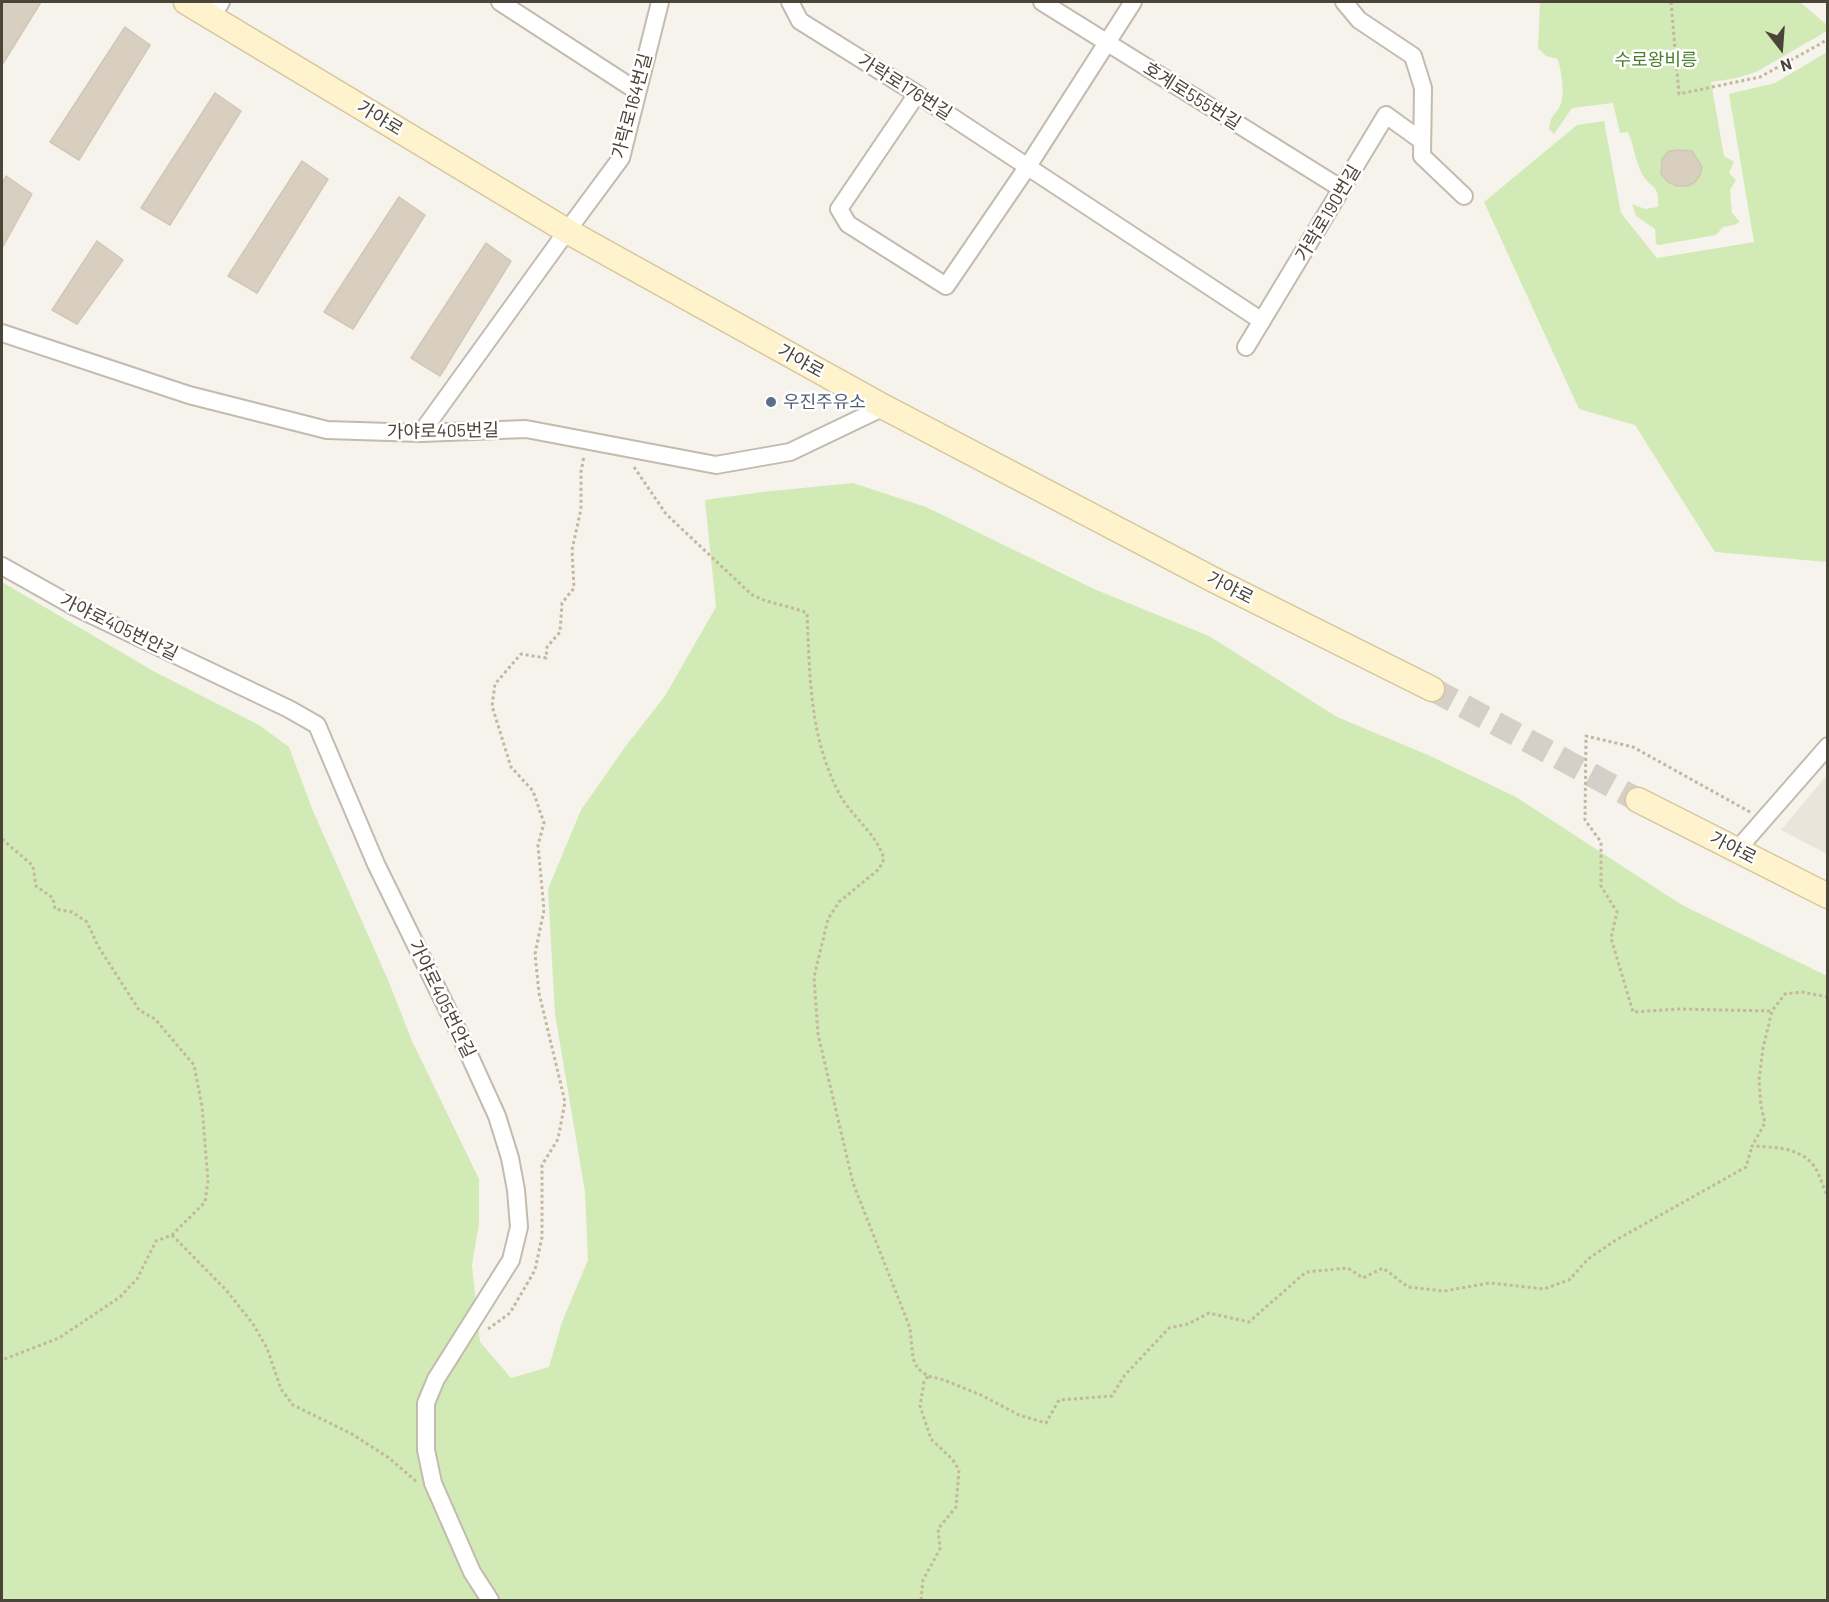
<!DOCTYPE html>
<meta charset="utf-8">
<style>
body{margin:0}
#map{position:relative;width:1829px;height:1602px;overflow:hidden;background:#f6f3ec;font-family:Barlow,sans-serif}
canvas{display:block}
.frame{position:absolute;inset:0;border:3px solid #4b4439;pointer-events:none}
.north{position:absolute;left:1751px;top:18px;width:60px;height:60px;-webkit-text-stroke:4px #fff;paint-order:stroke;rotate:163deg;font-size:16px;font-weight:700;line-height:24px;text-align:center;color:#4b4439}
.north::after{content:'';display:block;margin:auto;width:21px;height:27px;background:#4b4439;clip-path:polygon(50% 0,100% 100%,50% 72%,0 100%)}
</style>
<div id="map">
<canvas width="1829" height="1602"></canvas>
<div class="frame"></div>
<div class="north">N</div>
</div>
<script>
const c = document.querySelector('canvas').getContext('2d');
c.lineJoin = 'round';
function fill(path, color) {
  c.fillStyle = color;
  c.fill(path, 'evenodd');
}
function strokePath(path, color, width, dash) {
  c.strokeStyle = color;
  c.lineWidth = width;
  c.lineCap = dash ? 'butt' : 'round';
  c.setLineDash(dash || []);
  c.stroke(path);
}
function label(font, color, halo, rows, align = 'center') {
  c.font = font + ' Barlow,"Noto Sans KR",sans-serif';
  c.lineWidth = 5;
  c.setLineDash([]);
  c.textBaseline = 'middle';
  c.strokeStyle = halo;
  c.fillStyle = color;
  for (const [text, x, y, turn = 0] of rows) {
    c.save();
    c.translate(x, y);
    c.rotate((+turn || 0) * Math.PI / 180);
    c.textAlign = isNaN(turn) ? turn : align;
    if (halo) c.strokeText(text, 0, 0);
    c.fillText(text, 0, 0);
    c.restore();
  }
}
const residential = new Path2D(`
 M1827 775V854L1781 830Z`);
const green = new Path2D(`
 M1540 2H1800L1827 25V31L1756 72 1737 78 1711 82 1724 156 1734 162 1729 173 1736 180 1730 190 1732 213 1740 222 1734 225 1723 227 1716 235 1659 245 1656 244 1655 229 1636 216 1632 204 1645 209 1658 207C1660 183 1650 189 1642 174 1635 161 1634 145 1628 132L1620 133 1613 103 1572 108 1554 134 1549 129C1551 112 1558 114 1561 103 1565 90 1561 72 1558 59L1546 56 1538 48Z
 M1827 52V562L1715 552 1635 425 1579 409 1484 202 1577 125 1604 121 1621 213 1657 258 1754 242 1729 94 1775 83Z
 M853 483 926 507 1094 589 1209 636 1337 717 1428 755 1516 797 1682 905 1827 976V1600H2V582L155 672 259 725 289 747 313 811 388 980 412 1041 479 1179V1223L472 1265 480 1342 511 1378 549 1367 562 1322 588 1260 585 1192 555 1014 548 889 581 810 625 747 665 696 716 607 705 500 762 492Z`);
const building = new Path2D(`
 M2 2H41L2 65Z
 M125 27 150 45 79 160 50 142Z
 M215 93 241 111 170 225 141 208Z
 M1678 150 1692 151 1702 167 1700 175 1695 182 1688 186H1677L1668 182 1661 174 1662 159 1669 151Z
 M302 161 328 179 257 293 228 276Z
 M6 176 32 194 2 248V183Z
 M399 197 425 215 353 329 324 312Z
 M97 241 123 260 77 324 52 310Z
 M486 243 511 261 440 376 411 358Z`);
const secondaryTunnel = new Path2D(`
 M1432 689 1638 800`);
const path = new Path2D(`
 M1671 2 1679 94 1760 77 1822 43 1828 38
 M634 467 666 514 751 594C768 604 788 605 807 613 810 676 809 737 840 795 852 817 877 834 884 859L879 869 839 902 828 919 814 977 818 1034 853 1183 910 1328 913 1359 918 1369 928 1376 944 1380 981 1395 1019 1415 1046 1423 1059 1400 1112 1396 1124 1376 1169 1328 1188 1324 1209 1313 1249 1322 1306 1272 1348 1268 1363 1278 1383 1268 1408 1287 1444 1291 1490 1283 1544 1289 1569 1280 1588 1259 1616 1240 1746 1167 1752 1146
 M1750 812 1633 747 1586 736 1585 820 1601 842V886L1617 912 1611 938 1633 1012 1678 1009 1772 1011
 M2 839 33 866 36 886 53 898 55 909 72 912 87 922 98 946 139 1010 155 1019 194 1065 202 1106 208 1181 205 1202 172 1235 156 1241 137 1279 120 1297 59 1338 2 1360
 M1828 997 1802 992 1785 994 1772 1011 1763 1048 1759 1080 1761 1106 1765 1123 1752 1146C1773 1147 1800 1147 1814 1166 1820 1175 1823 1187 1828 1197
 M172 1235 227 1291 253 1324 267 1348 281 1389 293 1405 352 1434 389 1458 417 1482
 M488 1329 510 1313 535 1270 542 1237V1165L558 1139 565 1102 539 993 535 954 544 910 538 845 544 823 533 791 511 767 492 706 495 684 521 654 546 658 547 647 560 632 562 603 574 588 572 550 581 509V472L584 456
 M921 1600 923 1580 940 1549 938 1529 956 1507 959 1470 953 1460 931 1439 920 1406 924 1382 928 1376`);
const minor = new Path2D(`
 M500 2 637 91
 M790 2 800 21 917 94 1262 321
 M1042 2 1342 189
 M1344 2 1359 20 1413 56 1423 88 1422 156 1464 196
 M211 17 221 2
 M917 94 839 209 848 224 946 286 1028 166 1133 2
 M2 333 189 395 327 430 421 433 526 429 716 465 790 452 884 407
 M1246 347 1386 115 1422 141
 M421 433 567 231 621 158 660 2
 M2 566 75 607 289 709 317 725 376 864 460 1035 497 1116 510 1158 516 1190 519 1227 511 1260 436 1379 426 1403V1450L433 1483 472 1572 490 1600
 M1737 850 1828 746`);
const secondary = new Path2D(`
 M186 2 567 231 884 407 1214 580 1432 689
 M1638 800 1828 896`);
const markers = [
 [771,402,6,"#5c6f8a"]
];
const parkNames = [
 ["수로왕비릉",1656,60]
];
const streetNames = [
 ["가락로176번길",905,87,32],
 ["호계로555번길",1192,96,32],
 ["가락로164번길",632,106,-75],
 ["가야로",380,118,31],
 ["가락로190번길",1328,213,-59],
 ["가야로",801,361,29],
 ["가야로405번길",443,431,-1],
 ["가야로",1230,588,27],
 ["가야로405번안길",119,627,26],
 ["가야로",1733,848,27],
 ["가야로405번안길",442,999,64]
];
const serviceNames = [
 ["우진주유소",783,402]
];
fill(residential, '#eae5da');
fill(green, '#d2eab5');
fill(building, '#d8cfc1');
strokePath(building, '#d3c7b4', 1.5);
strokePath(secondaryTunnel, '#d4d0c8', 24, [24, 12]);
strokePath(minor, '#c2bbae', 20);
strokePath(secondary, '#d6c79b', 27);
strokePath(path, '#c4b79f', 3, [3, 3]);
strokePath(minor, '#fff', 16);
strokePath(secondary, '#fff3cd', 24);
for (const [x, y, r, color] of markers) {
  const dot = new Path2D();
  dot.arc(x, y, r, 0, 2 * Math.PI);
  c.fillStyle = color;
  c.fill(dot);
  strokePath(dot, '#fff', 2);
}
label('18px', '#4a7f2a', '#fff', parkNames);
label('18px', '#4b4439', '#fff', streetNames);
label('18px', '#4e5e75', '#fff', serviceNames, 'left');
</script>
